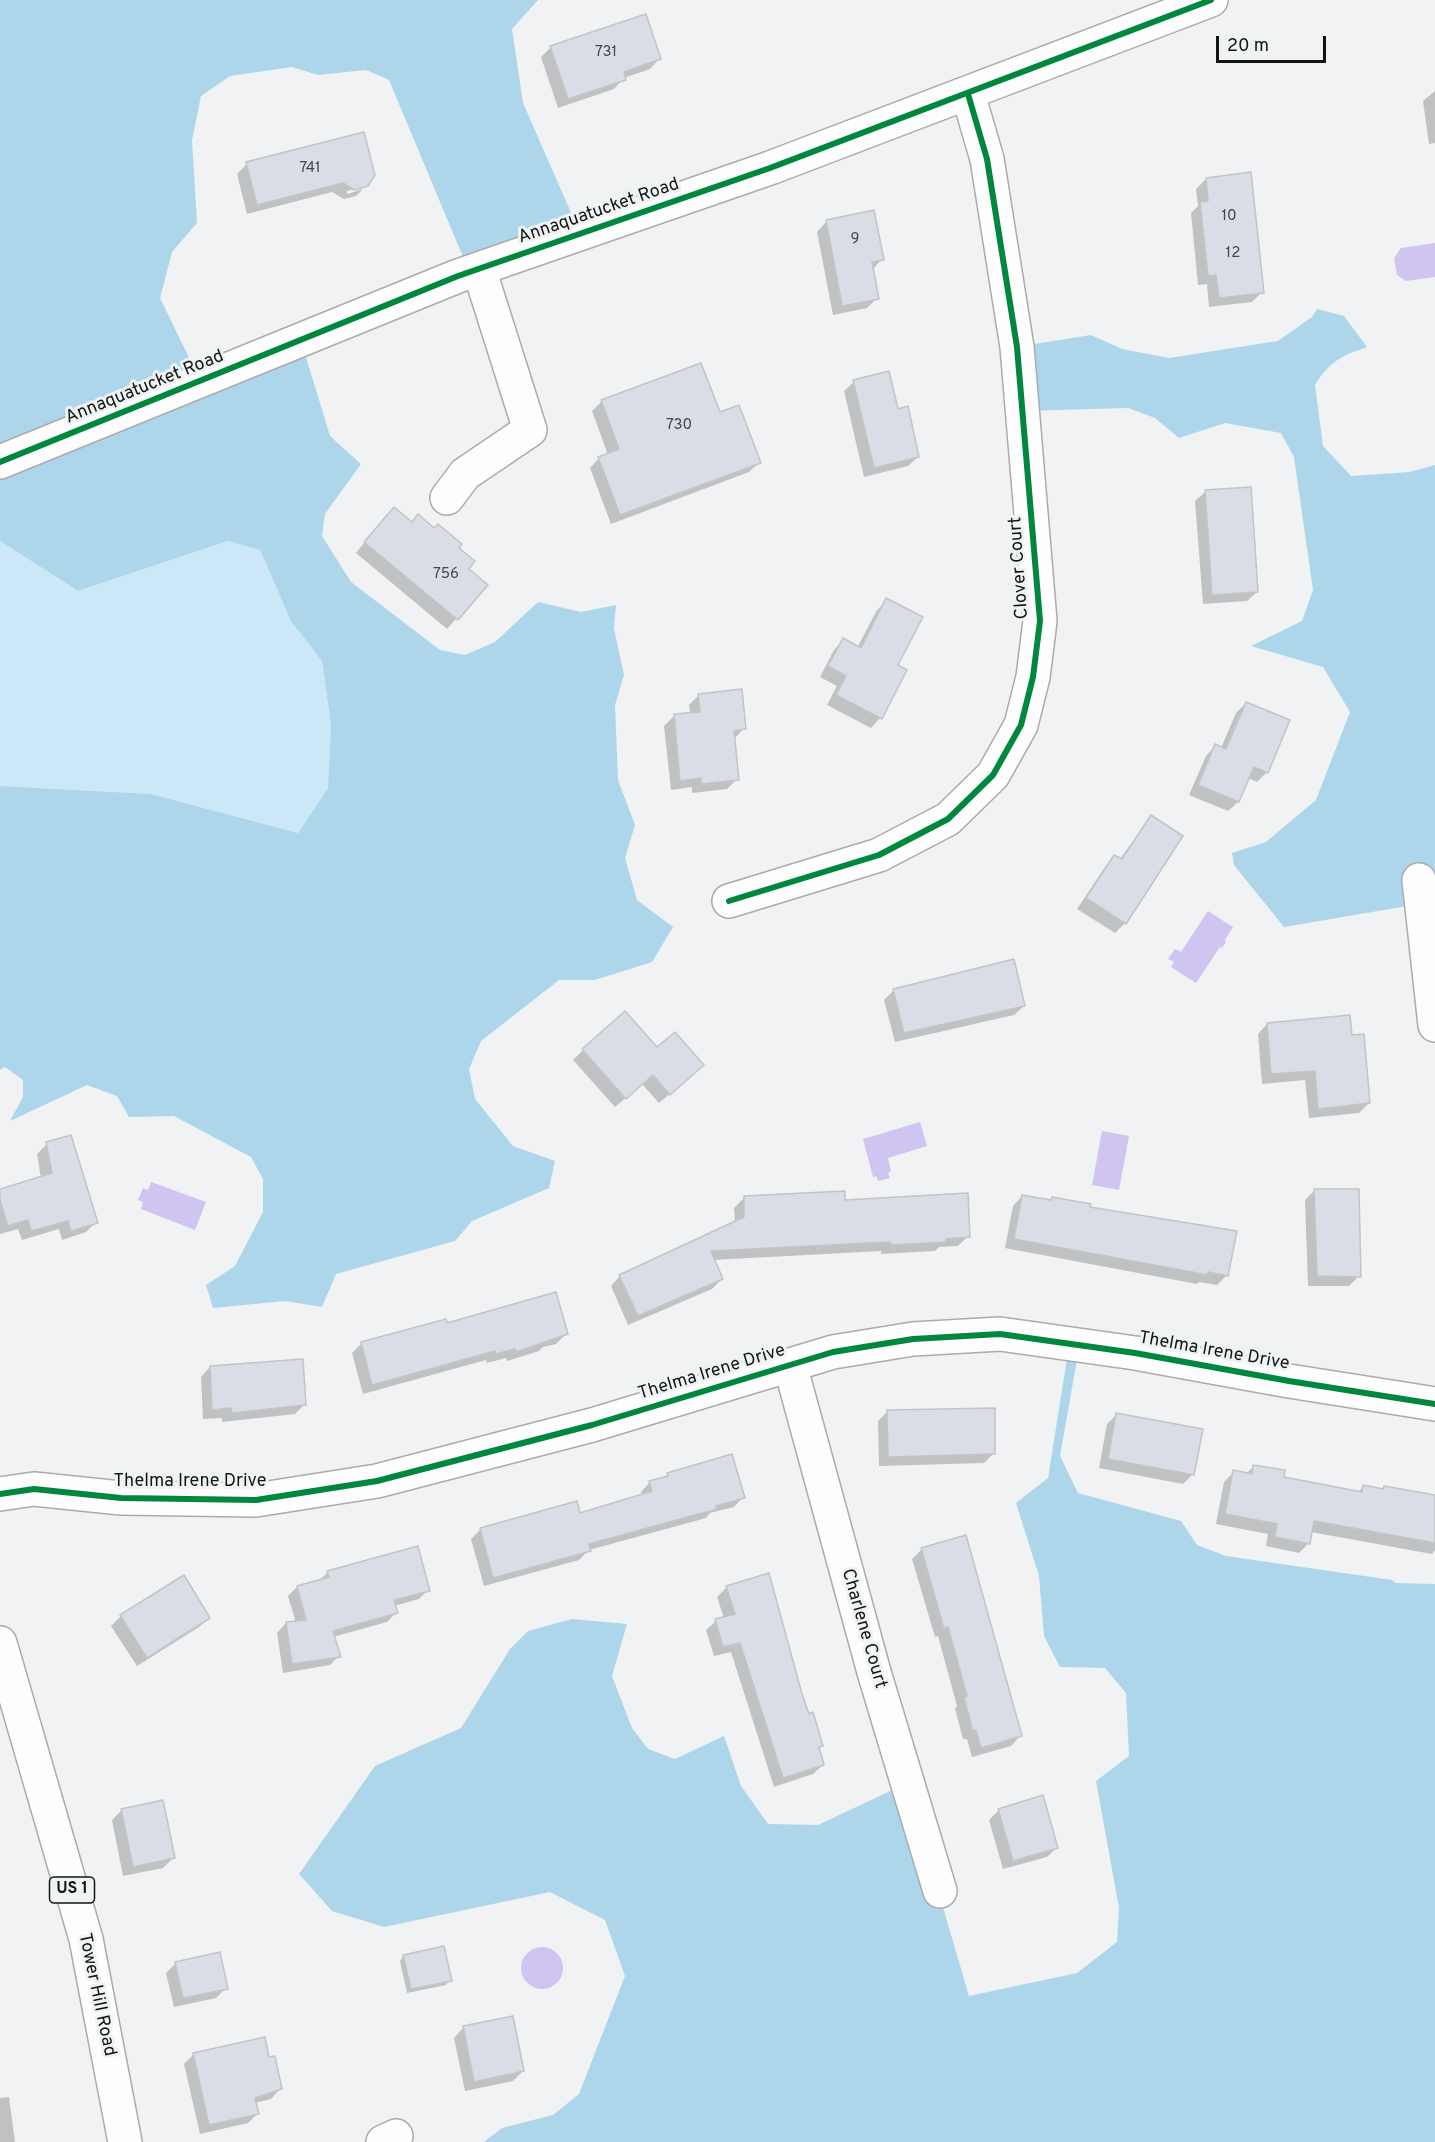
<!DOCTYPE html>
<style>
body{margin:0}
#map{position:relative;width:1435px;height:2142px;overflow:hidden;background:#f0f2f3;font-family:Overpass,sans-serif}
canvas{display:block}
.scale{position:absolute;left:1216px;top:36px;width:110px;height:27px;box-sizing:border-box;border:3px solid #131415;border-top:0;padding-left:8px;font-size:18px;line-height:21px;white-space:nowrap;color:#131415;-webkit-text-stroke:4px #eff3f4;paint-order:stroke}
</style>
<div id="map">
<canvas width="1435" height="2142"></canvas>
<div class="scale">20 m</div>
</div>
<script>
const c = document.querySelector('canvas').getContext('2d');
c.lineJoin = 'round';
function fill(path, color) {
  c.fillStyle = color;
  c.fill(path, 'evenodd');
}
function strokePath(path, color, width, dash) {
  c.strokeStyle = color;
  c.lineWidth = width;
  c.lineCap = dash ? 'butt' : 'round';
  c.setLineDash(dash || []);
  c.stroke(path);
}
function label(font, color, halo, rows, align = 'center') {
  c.font = font + ' Overpass,sans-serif';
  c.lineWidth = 6;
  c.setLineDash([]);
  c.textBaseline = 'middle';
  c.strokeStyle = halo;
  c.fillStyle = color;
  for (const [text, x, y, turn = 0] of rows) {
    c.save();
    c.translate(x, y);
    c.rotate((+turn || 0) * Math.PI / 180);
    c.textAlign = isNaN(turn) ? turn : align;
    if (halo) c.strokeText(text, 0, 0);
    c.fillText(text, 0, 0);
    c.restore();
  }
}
const green = new Path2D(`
 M0 541 78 591 228 541 260 550 291 621 322 661 331 725 328 788 298 833 151 794 0 786Z`);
const forest = new Path2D(`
 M0 0H538L512 29 523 103 576 224 466 264 389 80 366 70 318 75 292 67 230 76 201 96 192 140 197 223 172 252 160 298 198 376 302 344 330 436 361 464 325 514 322 536 351 582 440 650 465 655 495 642 538 602 581 612 616 605 614 628 624 675 615 705 618 780 635 825 625 858 637 900 673 927 652 962 595 980H559L481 1041 469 1069 475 1099 513 1146 555 1161 549 1188 472 1221 455 1241 336 1274 322 1307 285 1301 213 1308 206 1285 235 1266 263 1212V1179L251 1157 174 1116 129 1117 117 1096 87 1085 10 1121 23 1097V1080L5 1067 0 1070V786L151 794 298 833 328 788 331 725 322 661 291 621 260 550 228 541 78 591 0 541Z
 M1317 309 1344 316 1367 347C1341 356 1330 361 1315 385L1323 446 1351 476 1410 472 1435 465V881L1425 903 1284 927 1234 865 1232 853 1266 842 1316 800 1350 712 1323 667 1251 646 1302 621 1313 590 1294 457 1281 433 1225 423 1179 438 1155 418 1128 408 1024 411 1022 346 1091 335 1122 349 1169 358 1278 341 1312 317Z
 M1069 1346 1079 1348 1060 1456 1078 1493 1181 1521 1197 1545 1226 1556 1392 1580 1396 1583 1435 1584V2142H484L502 2128 553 2115 579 2094 625 1976 605 1920 550 1892 384 1927 332 1911 299 1874 375 1766 461 1728 510 1649 528 1631 572 1619 627 1624 612 1676 632 1728 648 1749 675 1759 724 1736 741 1786 768 1824 818 1825 901 1786 909 1792 969 1996 1077 1973 1117 1942 1119 1908 1096 1781 1129 1756 1126 1693 1105 1668 1060 1667 1044 1636 1039 1576 1016 1503 1048 1478Z`);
const water = new Path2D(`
 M1435 243V277L1406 281 1397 275 1394 258 1401 248Z
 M1208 911 1233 927 1225 940 1226 942 1222 948 1220 947 1196 983 1171 967 1174 962 1168 959 1175 949 1181 952Z
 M920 1122 927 1146 888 1158 891 1171 888 1173 890 1178 878 1181 876 1176 873 1177 863 1139Z
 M1102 1131 1129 1136 1119 1190 1092 1185Z
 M151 1182 206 1202 195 1230 141 1209 143 1202 138 1200 143 1188 148 1190Z
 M521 1968a21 21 0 1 1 42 0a21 21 0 1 1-42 0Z`);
const shadow = new Path2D(`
 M551 47 659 59 650 69 624 78 614 89 558 108 541 57Z
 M1435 91V143L1429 144 1423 101Z
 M247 164 367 185 347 191V194L363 189 356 196 344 199 332 192 247 214 237 174Z
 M1206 179 1262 292 1252 302 1209 307 1207 284 1198 285 1191 213 1198 206 1196 189Z
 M826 222 882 259 872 270 877 298 867 308 833 315 817 232Z
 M854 382 897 410 918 457 908 466 864 477 844 391Z
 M602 401 719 414 759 463 749 472 611 524 590 468 599 458 608 455 592 411Z
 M1205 492 1257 592 1247 601 1203 604 1195 501Z
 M384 518 412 523 457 548 467 569 486 585 447 629 356 553Z
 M887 600 896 666 905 671 880 718 871 728 827 705 837 686 820 677 834 650 843 640 857 648 877 610Z
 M699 695 744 728 735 738 737 779 727 789 692 793V787L671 790 664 726 674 716 690 714 689 705Z
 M1246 703 1267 772 1257 782 1248 778 1238 802 1228 811 1189 795 1206 756 1215 746 1221 748 1236 713Z
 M1151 817 1125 923 1115 933 1077 909 1105 867 1115 857 1119 860Z
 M894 990 1024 1006 1014 1015 895 1042 884 1000Z
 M1267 1024 1351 1037 1369 1103 1359 1113 1309 1118 1305 1080 1262 1084 1258 1034Z
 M657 1049 692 1075 659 1103 642 1084 615 1107 573 1060 583 1050Z
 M47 1144 96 1222 86 1232 62 1240 59 1229 22 1240 18 1229 0 1234V1190L41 1178 37 1154Z
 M1315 1190 1359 1276 1349 1286H1308L1305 1200Z
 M1022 1196 1088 1209 1227 1275 1217 1285 1199 1282 1197 1284 1005 1248 1013 1206Z
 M744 1198 844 1201 968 1236 958 1246 939 1247 935 1251 881 1254V1251L713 1260 722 1279 712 1289 628 1325 611 1286 620 1276 735 1223 734 1208Z
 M445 1325 566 1334 556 1344 543 1347 539 1351 507 1361 506 1358 487 1363 486 1360 363 1394 352 1353 362 1343Z
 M210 1367 305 1404 295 1414 222 1422V1418L203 1419 201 1377Z
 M888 1411 994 1453 984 1463 879 1466 878 1421Z
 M1117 1414 1193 1474 1183 1484 1099 1468 1107 1424Z
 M1254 1466 1282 1478 1358 1492 1363 1487 1381 1490 1384 1487 1435 1496V1550L1432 1554 1311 1532 1309 1543 1299 1553 1266 1546 1268 1534 1216 1524 1224 1482 1234 1472 1246 1474Z
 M668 1474 743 1497 734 1507 710 1513 706 1518 589 1550 579 1560 484 1586 471 1539 481 1529 579 1514 642 1496 641 1492 650 1482 664 1478Z
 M965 1536 1020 1736 1011 1746 972 1757 967 1739H963L955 1709 957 1706 938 1636 935 1637 912 1559 921 1550Z
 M328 1572 428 1590 419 1599 394 1606 396 1613 387 1622 333 1637 339 1656 330 1665 283 1673 277 1633 286 1623H296L288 1596 297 1587 319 1581Z
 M727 1587 800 1695 821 1746 818 1749 823 1765 813 1774 774 1787 731 1652 714 1656 706 1630 716 1621 724 1618 717 1597Z
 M121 1616 209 1618 199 1627 137 1666 111 1626Z
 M122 1810 173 1858 163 1868 123 1876 112 1820Z
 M999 1810 1057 1847 1047 1857 1003 1869 989 1820Z
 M404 1956 450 1980 446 1985 407 1993 400 1961Z
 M176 1963 226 1988 216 1998 174 2007 166 1973Z
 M463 2028 523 2071 513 2081 465 2091 454 2038Z
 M194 2054 268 2059 280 2089 271 2099 255 2103 257 2114 248 2123 200 2134 184 2064Z
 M9 2097 15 2142H0V2098Z`);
const building = new Path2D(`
 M646 14 661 59 624 72 626 80 568 99 550 46Z
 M364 132 375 175 368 186 354 190 343 183 257 205 246 162Z
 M1251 172 1264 293 1219 298 1216 275 1208 276 1200 202 1208 201 1206 178Z
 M874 210 884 260 872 262 879 299 842 306 826 220Z
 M701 363 720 412 739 405 761 463 620 515 598 457 619 449 601 400Z
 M889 371 898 409 908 406 919 457 874 468 853 380Z
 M1251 487 1258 592 1212 595 1205 490Z
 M394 507 412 522 418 514 434 528 438 524 462 544 459 548 475 561 469 569 488 585 458 620 364 542Z
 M886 598 923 617 898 665 907 670 882 719 836 695 846 676 828 666 843 638 861 648Z
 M742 689 746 729 734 731 739 780 701 784V778L680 781 674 714 700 712 698 694Z
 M1246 702 1290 720 1268 773 1254 767 1239 802 1198 785 1215 744 1226 749Z
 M1151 815 1183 836 1126 924 1086 898 1114 855 1122 859Z
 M1014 959 1025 1006 904 1033 893 989Z
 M625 1011 657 1047 675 1032 704 1065 670 1095 653 1075 626 1099 582 1049Z
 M1350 1015 1352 1035 1364 1034 1370 1103 1318 1109 1315 1071 1271 1074 1267 1023Z
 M71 1135 98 1223 71 1231 68 1221 31 1231 28 1220 8 1226 0 1200V1189L52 1173 46 1142Z
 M1314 1189H1359L1361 1277 1317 1276Z
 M845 1191V1200L968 1193 970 1237 946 1239V1242L891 1245 890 1242 711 1251 723 1279 638 1316 619 1275 744 1217V1196Z
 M1022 1195 1051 1200 1052 1197 1091 1204 1090 1207 1237 1231 1228 1276 1208 1272V1275L1014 1239Z
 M556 1292 568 1334 516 1352 515 1349 496 1354 495 1351 372 1385 361 1342 446 1319 447 1323Z
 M303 1359 306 1405 232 1413 231 1408 212 1410 210 1366Z
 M995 1408V1454L888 1457 887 1410Z
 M1116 1413 1203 1429 1194 1475 1108 1459Z
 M732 1454 745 1498 716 1506 717 1509 589 1544 591 1551 493 1578 480 1528 577 1501 580 1513 652 1491 649 1481 668 1476 667 1473Z
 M1253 1465 1285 1470 1284 1477 1362 1492 1363 1485 1383 1489 1384 1486 1435 1495V1543L1314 1521 1310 1544 1275 1537 1277 1524 1225 1514 1233 1470 1252 1474Z
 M966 1535 1022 1736 981 1748 976 1730 973 1731 964 1698 967 1696 948 1627 944 1629 921 1548Z
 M418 1546 430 1591 394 1600 398 1613 333 1631 341 1657 292 1664 286 1622 306 1620 297 1586 329 1577 327 1571Z
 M769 1573 802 1694 809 1714 813 1712 823 1746 819 1747 824 1765 783 1778 740 1643 723 1647 715 1619 735 1614 726 1586Z
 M184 1575 210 1618 147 1658 120 1615Z
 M1043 1795 1058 1848 1013 1861 998 1809Z
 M163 1800 175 1858 133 1867 121 1809Z
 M444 1946 452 1981 411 1989 403 1955Z
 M220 1952 228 1989 183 1998 175 1962Z
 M513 2016 524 2071 474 2082 463 2026Z
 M265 2037 269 2057 275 2056 282 2089 255 2098 259 2114 209 2125 193 2053Z`);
const minor = new Path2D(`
 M0 462 458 276 770 168 1211 0
 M447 498 465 474 530 430 479 269
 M1419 880 1435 1025
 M729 901 879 855 948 819 993 775 1021 725 1033 677 1040 621 1017 347 987 159 968 94
 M790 1365 874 1672 940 1891
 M0 1494 34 1489 121 1498 256 1500 377 1481 592 1425 833 1352 913 1339 1000 1334 1135 1353 1289 1381 1435 1404
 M383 2142 396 2136`);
const major = new Path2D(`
 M0 1643 86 1939 125 2142`);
const cycleway = new Path2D(`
 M0 462 458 276 770 168 1211 0
 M729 901 879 855 948 819 993 775 1021 725 1033 677 1040 621 1017 347 987 159 968 94
 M0 1494 34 1489 121 1498 256 1500 377 1481 592 1425 833 1352 913 1339 1000 1334 1135 1353 1289 1381 1435 1404`);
const numberNames = [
 ["731",606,53],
 ["741",310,169],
 ["10",1229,217],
 ["9",855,240],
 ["12",1233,254],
 ["730",679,426],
 ["756",446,575]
];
const shields = [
 [72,1890,45]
];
const shieldNames = [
 ["US 1",72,1890]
];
const streetNames = [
 ["Annaquatucket Road",599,212,-19],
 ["Annaquatucket Road",145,388,-22],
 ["Clover Court",1020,568,-94],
 ["Thelma Irene Drive",1214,1352,10],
 ["Thelma Irene Drive",712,1373,-17],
 ["Thelma Irene Drive",190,1482],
 ["Charlene Court",863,1629,74],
 ["Tower Hill Road",96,1995,78]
];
fill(green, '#cce8f8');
fill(forest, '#add6eb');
fill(water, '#d0c4f1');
fill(shadow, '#0003');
fill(building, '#d8dde6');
strokePath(building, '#c3c4c5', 1.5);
strokePath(minor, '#aaabac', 36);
strokePath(major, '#aaabac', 36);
strokePath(minor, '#fdfdfd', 33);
strokePath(major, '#fdfdfd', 33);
strokePath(cycleway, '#00873e', 6);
label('15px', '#444649', null, numberNames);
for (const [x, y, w] of shields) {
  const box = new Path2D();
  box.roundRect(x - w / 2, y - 13, w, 26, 4.5);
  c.fillStyle = '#eff3f4';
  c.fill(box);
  strokePath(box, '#131415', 1.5);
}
label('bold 16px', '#131415', null, shieldNames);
label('18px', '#131415', '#eff3f4', streetNames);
</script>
